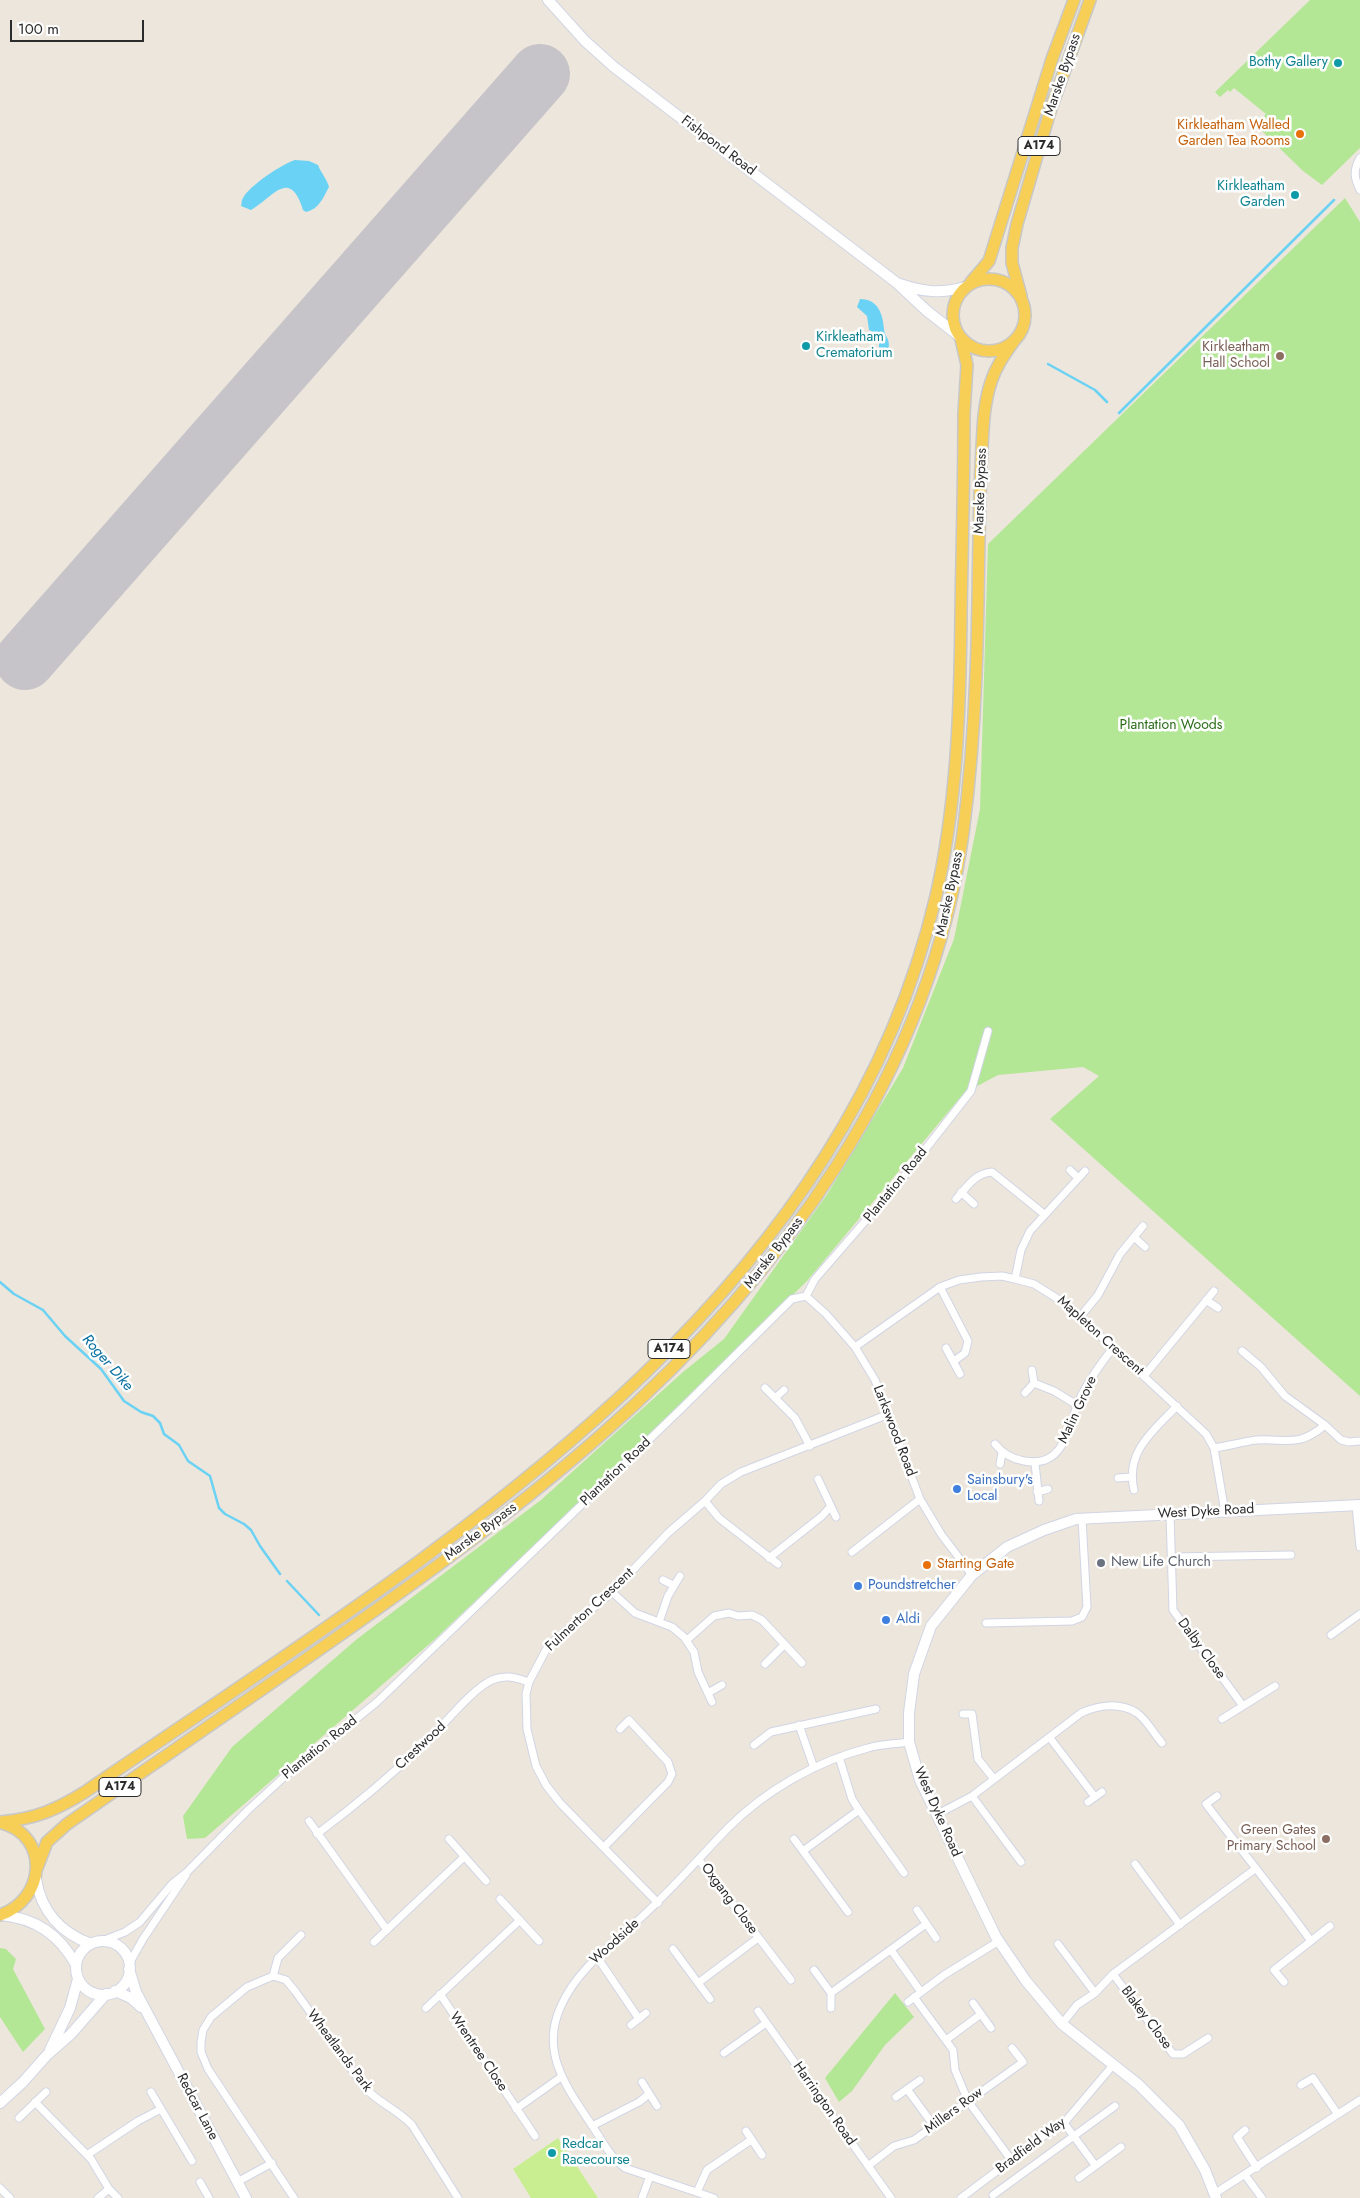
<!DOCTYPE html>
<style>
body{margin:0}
#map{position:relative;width:1360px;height:2198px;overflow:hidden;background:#ede6dc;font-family:Jost,sans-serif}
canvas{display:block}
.scale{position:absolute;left:10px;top:20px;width:134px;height:22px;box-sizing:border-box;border:2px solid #2b2b2b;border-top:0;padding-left:6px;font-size:15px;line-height:18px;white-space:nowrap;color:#2b2b2b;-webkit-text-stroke:4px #fff;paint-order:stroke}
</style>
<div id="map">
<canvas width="1360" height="2198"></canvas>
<div class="scale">100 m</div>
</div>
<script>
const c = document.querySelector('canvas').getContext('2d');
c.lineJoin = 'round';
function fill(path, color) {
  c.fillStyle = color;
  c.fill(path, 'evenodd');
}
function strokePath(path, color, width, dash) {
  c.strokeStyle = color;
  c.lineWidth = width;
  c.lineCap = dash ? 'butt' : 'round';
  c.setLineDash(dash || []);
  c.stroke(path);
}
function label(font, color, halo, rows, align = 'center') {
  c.font = font + ' Jost,sans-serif';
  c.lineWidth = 5;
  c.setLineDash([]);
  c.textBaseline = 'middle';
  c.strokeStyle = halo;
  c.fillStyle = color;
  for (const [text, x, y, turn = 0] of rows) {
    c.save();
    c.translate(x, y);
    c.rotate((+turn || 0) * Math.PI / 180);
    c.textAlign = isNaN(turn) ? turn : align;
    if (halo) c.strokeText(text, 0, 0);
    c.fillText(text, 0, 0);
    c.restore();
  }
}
const green = new Path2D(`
 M1310 0H1360V148L1322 185 1303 171 1262 131 1270 123 1264 116 1266 114 1234 88 1230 92 1228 90 1220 97 1215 92Z
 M1345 198 1360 222V1396L1050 1119 1099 1076 1083 1067 998 1075 964 1093 807 1281 639 1446 434 1640 205 1838 187 1839 183 1816 232 1747 357 1639 541 1500 683 1372 724 1339 828 1193 903 1068 954 939 980 809 988 544Z
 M0 1948 6 1949 16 1959 13 1969 45 2029 23 2052 0 2017Z
 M895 1993 914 2017 885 2045 852 2091 839 2102 825 2078Z`);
const pitch = new Path2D(`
 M558 2138 598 2198H531L513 2169Z`);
const water = new Path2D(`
 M295 160 309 161 318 165C321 173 327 179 329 187 323 198 319 209 306 212L303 210C290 167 273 197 251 210L241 206C242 204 241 201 243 198 249 186 282 164 295 160Z
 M860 299C878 299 883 314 884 329 884 333 887 337 888 340 890 345 888 351 887 356H880C878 350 880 342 878 334L869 330 867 316 857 307Z`);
const stream = new Path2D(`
 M1048 364 1095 390 1107 402
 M1119 413 1334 200
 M0 1282 14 1294 43 1310 65 1336 101 1369 124 1401 141 1412 153 1416 160 1423 164 1434 179 1445 188 1461 210 1476 219 1508 225 1514 244 1524 251 1530 260 1546 280 1574
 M287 1581 319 1615`);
const runway = new Path2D(`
 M25 660 540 74`);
const street = new Path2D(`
 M1360 158C1353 170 1354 178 1360 190
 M1070 1170 1078 1178
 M961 1192 974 1204
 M956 1199C967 1187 975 1173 992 1172L1044 1214
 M1134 1237 1145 1247
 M1015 1279 1021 1250 1030 1231 1085 1171
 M940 1287 968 1341 965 1353 954 1361
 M806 1296 826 1314 855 1347 875 1380 920 1499 941 1534 972 1575
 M806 1296 815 1279 906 1174 971 1091 988 1031
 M1206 1300 1218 1308
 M1080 1317 1098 1295 1120 1254 1143 1226
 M855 1347 940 1287 959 1280 981 1277 1002 1276 1015 1279 1034 1284 1066 1304 1206 1434 1214 1448 1225 1512
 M946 1348 960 1374
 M1242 1351 1261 1367 1285 1396 1325 1425 1341 1440 1349 1442 1360 1441
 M1144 1376 1214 1291
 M1034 1383 1054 1391 1077 1405
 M765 1388 795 1418 810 1446
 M1025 1393 1034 1383 1032 1370
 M775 1398 784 1390
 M995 1444C1003 1454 1012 1459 1024 1461 1067 1469 1068 1423 1081 1396 1090 1379 1101 1363 1113 1348
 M1214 1448C1228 1446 1242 1442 1256 1440 1287 1438 1298 1448 1325 1425
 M1035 1463 1039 1501
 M1000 1464 1002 1453
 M1118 1478 1131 1477
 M818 1479 836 1517
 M1134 1490C1125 1452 1153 1431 1177 1406
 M1037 1492 1048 1489
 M705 1501 719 1518 778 1564
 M1356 1505 1360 1547
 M1170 1514 1173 1610 1243 1706
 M852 1552 920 1499
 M1172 1557 1291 1555
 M769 1558 822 1516 830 1507
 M663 1580 673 1585
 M612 1592 635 1613 672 1627 684 1637 694 1652 698 1672 712 1702
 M659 1622 668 1596 680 1576
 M986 1623 1072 1621 1082 1617 1087 1607 1082 1519
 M1331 1635 1360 1614
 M687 1640 714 1616 729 1613 738 1616 752 1615 762 1620 802 1663
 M765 1664 784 1645
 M708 1693 722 1685
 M963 1714H972L978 1759 994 1779
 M1222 1719 1275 1686
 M799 1725 814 1768
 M1050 1738 1095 1797
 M754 1745 771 1732 876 1709
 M839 1757 852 1799 859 1810 904 1873
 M972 1796 1021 1862
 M1217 1796 1206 1804C1241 1850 1277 1894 1311 1941
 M1088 1802 1102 1792
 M936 1815 972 1796 1081 1713C1098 1705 1120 1702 1137 1713 1147 1720 1154 1734 1162 1743
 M309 1821 387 1930
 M317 1834C356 1805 393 1774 428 1740 445 1724 472 1689 492 1680 506 1674 516 1678 529 1682
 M449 1839 486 1881
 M794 1839 848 1912
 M604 1847 668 1782 672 1774 668 1762 629 1720 620 1729
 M803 1851 859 1810
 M699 1860 791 1980
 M1135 1864 1180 1925
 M500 1899 539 1941
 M658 1903 560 1803 546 1785 536 1766 527 1729 526 1694 529 1682 548 1646 612 1592 668 1533 705 1501 721 1484 741 1472 889 1414
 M917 1910 936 1938
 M102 1941 125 1932 140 1922 172 1884 187 1872 248 1810 283 1778 377 1702 683 1407 792 1299 806 1296
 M374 1942 464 1857
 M1058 1944 1095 1993
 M673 1949 710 1999
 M891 1950 921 1992
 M597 1957 639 2019
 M129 1964 143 1939 186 1875
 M814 1970 831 1993V2008
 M1113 1974 1173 2054H1183L1208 2038
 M273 1976 278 1958 301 1935
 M1284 1982 1274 1970 1330 1926
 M698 1983 758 1938
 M831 1993 926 1924
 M440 1994 535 2136
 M914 1997 953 2050 955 2070 968 2101 1012 2161
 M908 2002 944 1975 999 1941
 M973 2003 991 2028
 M426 2008 520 1920
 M758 2011 891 2198
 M1062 2024 1077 2005 1095 1993 1113 1974 1255 1869
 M631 2025 646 2013
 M946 2040 981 2014
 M724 2053 766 2023
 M642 2082 657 2106
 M1301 2085 1313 2078 1337 2113
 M907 2089 934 2126
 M151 2092 192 2161
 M896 2097 920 2080
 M35 2102 91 2159 109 2189 118 2198
 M516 2109 561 2077
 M19 2118 46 2092
 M1064 2123 1095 2165
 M592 2126 639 2102 649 2094
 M1245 2130 1237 2137 1257 2168
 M746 2131 762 2155
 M87 2155 138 2121 161 2109
 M868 2166 894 2146 914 2140 1023 2062 1012 2048
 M1245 2175 1262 2198
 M1079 2178 1121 2147
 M200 2182 209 2198
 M237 2182 272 2163
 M0 2188 10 2198
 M697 2192 707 2170 751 2140
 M1214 2194 1360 2100
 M993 2195 1115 2106
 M98 2198 109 2189
 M294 2198 208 2069 201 2052V2042L203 2030 211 2017 247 1987 273 1976 286 1980 295 1991 365 2088C379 2103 398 2110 412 2125L458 2198
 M642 2198 650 2176
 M714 2198 625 2168C610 2157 603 2142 593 2127 568 2089 539 2053 561 2006 578 1967 617 1941 647 1912 676 1885 701 1856 728 1828 766 1790 817 1761 868 1748 881 1744 896 1744 909 1742
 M961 2198 1042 2137 1064 2123 1114 2064`);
const secondary = new Path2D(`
 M548 0 585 41 614 67 897 283 927 311 959 336
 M900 284C923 292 941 294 965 287
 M36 1879C41 1911 61 1933 91 1944
 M1 1915C35 1918 60 1935 76 1965
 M76 1968a27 27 0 1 1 54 0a27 27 0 1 1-54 0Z
 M129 1969 136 1992 246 2198
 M115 1991 131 1998 141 2007
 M50 2050 70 2008 78 1979
 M0 2103 23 2082 47 2055 71 2034 106 1994
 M1216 2198 1205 2170 1179 2125 1139 2085 1062 2024 1026 1981 996 1937 920 1780 909 1742V1713L914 1674 931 1626 972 1575 1007 1547 1044 1530 1076 1519 1360 1505`);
const primary = new Path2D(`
 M953 315a36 36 0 1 1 72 0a36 36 0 1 1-72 0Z
 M971 282 989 261 1052 59 1074 0
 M1021 296 1012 263V248L1017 224 1051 108 1090 0
 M0 1822C35 1819 56 1810 85 1792 418 1563 837 1319 936 896 957 804 960 710 961 616 962 549 964 481 964 414L967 365 961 339
 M37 1868 47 1842 67 1824C137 1775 207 1727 277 1679 388 1602 499 1525 601 1435 780 1278 930 1074 963 833 970 780 974 727 976 674 979 605 978 535 981 466 983 438 982 409 991 382 996 366 1005 354 1014 341
 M0 1915C45 1900 51 1837 2 1823`);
const markers = [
 [1338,63,5,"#0f9aa8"],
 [1300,134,5,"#e8710a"],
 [1295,195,5,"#0f9aa8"],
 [806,346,5,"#0f9aa8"],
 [1280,356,5,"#8d6e63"],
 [957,1489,5,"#3f7fe0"],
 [1101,1563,5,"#6b7280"],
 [927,1565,5,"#e8710a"],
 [858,1586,5,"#3f7fe0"],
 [886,1620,5,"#3f7fe0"],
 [1326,1839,5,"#8d6e63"],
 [552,2153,5,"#0f9aa8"]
];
const shields = [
 [1039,146,42],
 [669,1349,42],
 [120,1787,42]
];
const shieldNames = [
 ["A174",1039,146],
 ["A174",669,1349],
 ["A174",120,1787]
];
const cultureNames = [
 ["Bothy Gallery",1328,63],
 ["Kirkleatham",1285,187],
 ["Garden",1285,203],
 ["Kirkleatham",816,338,"left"],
 ["Crematorium",816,354,"left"],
 ["Redcar",562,2145,"left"],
 ["Racecourse",562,2161,"left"]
];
const streetNames = [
 ["Marske Bypass",1063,75,-71],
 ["Fishpond Road",718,146,37],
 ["Marske Bypass",981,491,-88],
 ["Marske Bypass",950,894,-78],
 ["Plantation Road",896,1185,-51],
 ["Marske Bypass",774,1253,-52],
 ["Mapleton Crescent",1100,1336,42],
 ["Malin Grove",1078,1410,-65],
 ["Larkswood Road",894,1431,69],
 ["Plantation Road",616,1472,-44],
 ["West Dyke Road",1206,1512,-3],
 ["Marske Bypass",481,1532,-37],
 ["Fulmerton Crescent",590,1610,-43],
 ["Dalby Close",1201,1649,54],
 ["Crestwood",421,1746,-43],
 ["Plantation Road",320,1748,-39],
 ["West Dyke Road",937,1812,66],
 ["Oxgang Close",729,1899,53],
 ["Woodside",615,1942,-42],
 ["Blakey Close",1146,2018,53],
 ["Wheatlands Park",339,2051,53],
 ["Wrentree Close",478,2052,56],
 ["Harrington Road",824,2104,55],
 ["Redcar Lane",197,2107,62],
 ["Millers Row",954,2111,-36],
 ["Bradfield Way",1031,2146,-37]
];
const foodNames = [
 ["Kirkleatham Walled",1290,126],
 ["Garden Tea Rooms",1290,142],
 ["Starting Gate",937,1565,"left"]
];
const educationNames = [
 ["Kirkleatham",1270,348],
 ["Hall School",1270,364],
 ["Green Gates",1316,1831],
 ["Primary School",1316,1847]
];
const parkNames = [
 ["Plantation Woods",1171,726]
];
const shopNames = [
 ["Sainsbury's",967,1481],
 ["Local",967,1497],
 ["Poundstretcher",868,1586],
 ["Aldi",896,1620]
];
const worshipNames = [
 ["New Life Church",1111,1563]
];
const waterNames = [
 ["Roger Dike",107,1363,49]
];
fill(green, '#b3e796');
fill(pitch, '#c8ee91');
fill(water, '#6ad2f4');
strokePath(stream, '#6ad2f4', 2.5);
strokePath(runway, '#c6c4c9', 60);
strokePath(street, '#d1d5e4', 9);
strokePath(secondary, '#d1d5e4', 12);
strokePath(primary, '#c8c8c8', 14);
strokePath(street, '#fff', 7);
strokePath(secondary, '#fff', 10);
strokePath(primary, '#f7cf57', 11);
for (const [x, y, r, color] of markers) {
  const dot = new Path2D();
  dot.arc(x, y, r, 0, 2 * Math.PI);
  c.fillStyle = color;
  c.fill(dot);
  strokePath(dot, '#fff', 2);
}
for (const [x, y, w] of shields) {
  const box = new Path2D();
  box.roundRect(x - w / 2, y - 9.5, w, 19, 4);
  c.fillStyle = '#fff';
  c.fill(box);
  strokePath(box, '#2b2b2b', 1);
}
label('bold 12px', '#2b2b2b', null, shieldNames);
label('14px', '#0d838f', '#fff', cultureNames, 'right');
label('14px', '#2b2b2b', '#fff', streetNames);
label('14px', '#c56008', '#fff', foodNames, 'right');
label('14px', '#785e54', '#fff', educationNames, 'right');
label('14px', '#2a6c17', '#fff', parkNames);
label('14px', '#366cbe', '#fff', shopNames, 'left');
label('14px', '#5b616d', '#fff', worshipNames, 'left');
label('italic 15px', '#0770a3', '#fff', waterNames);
</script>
